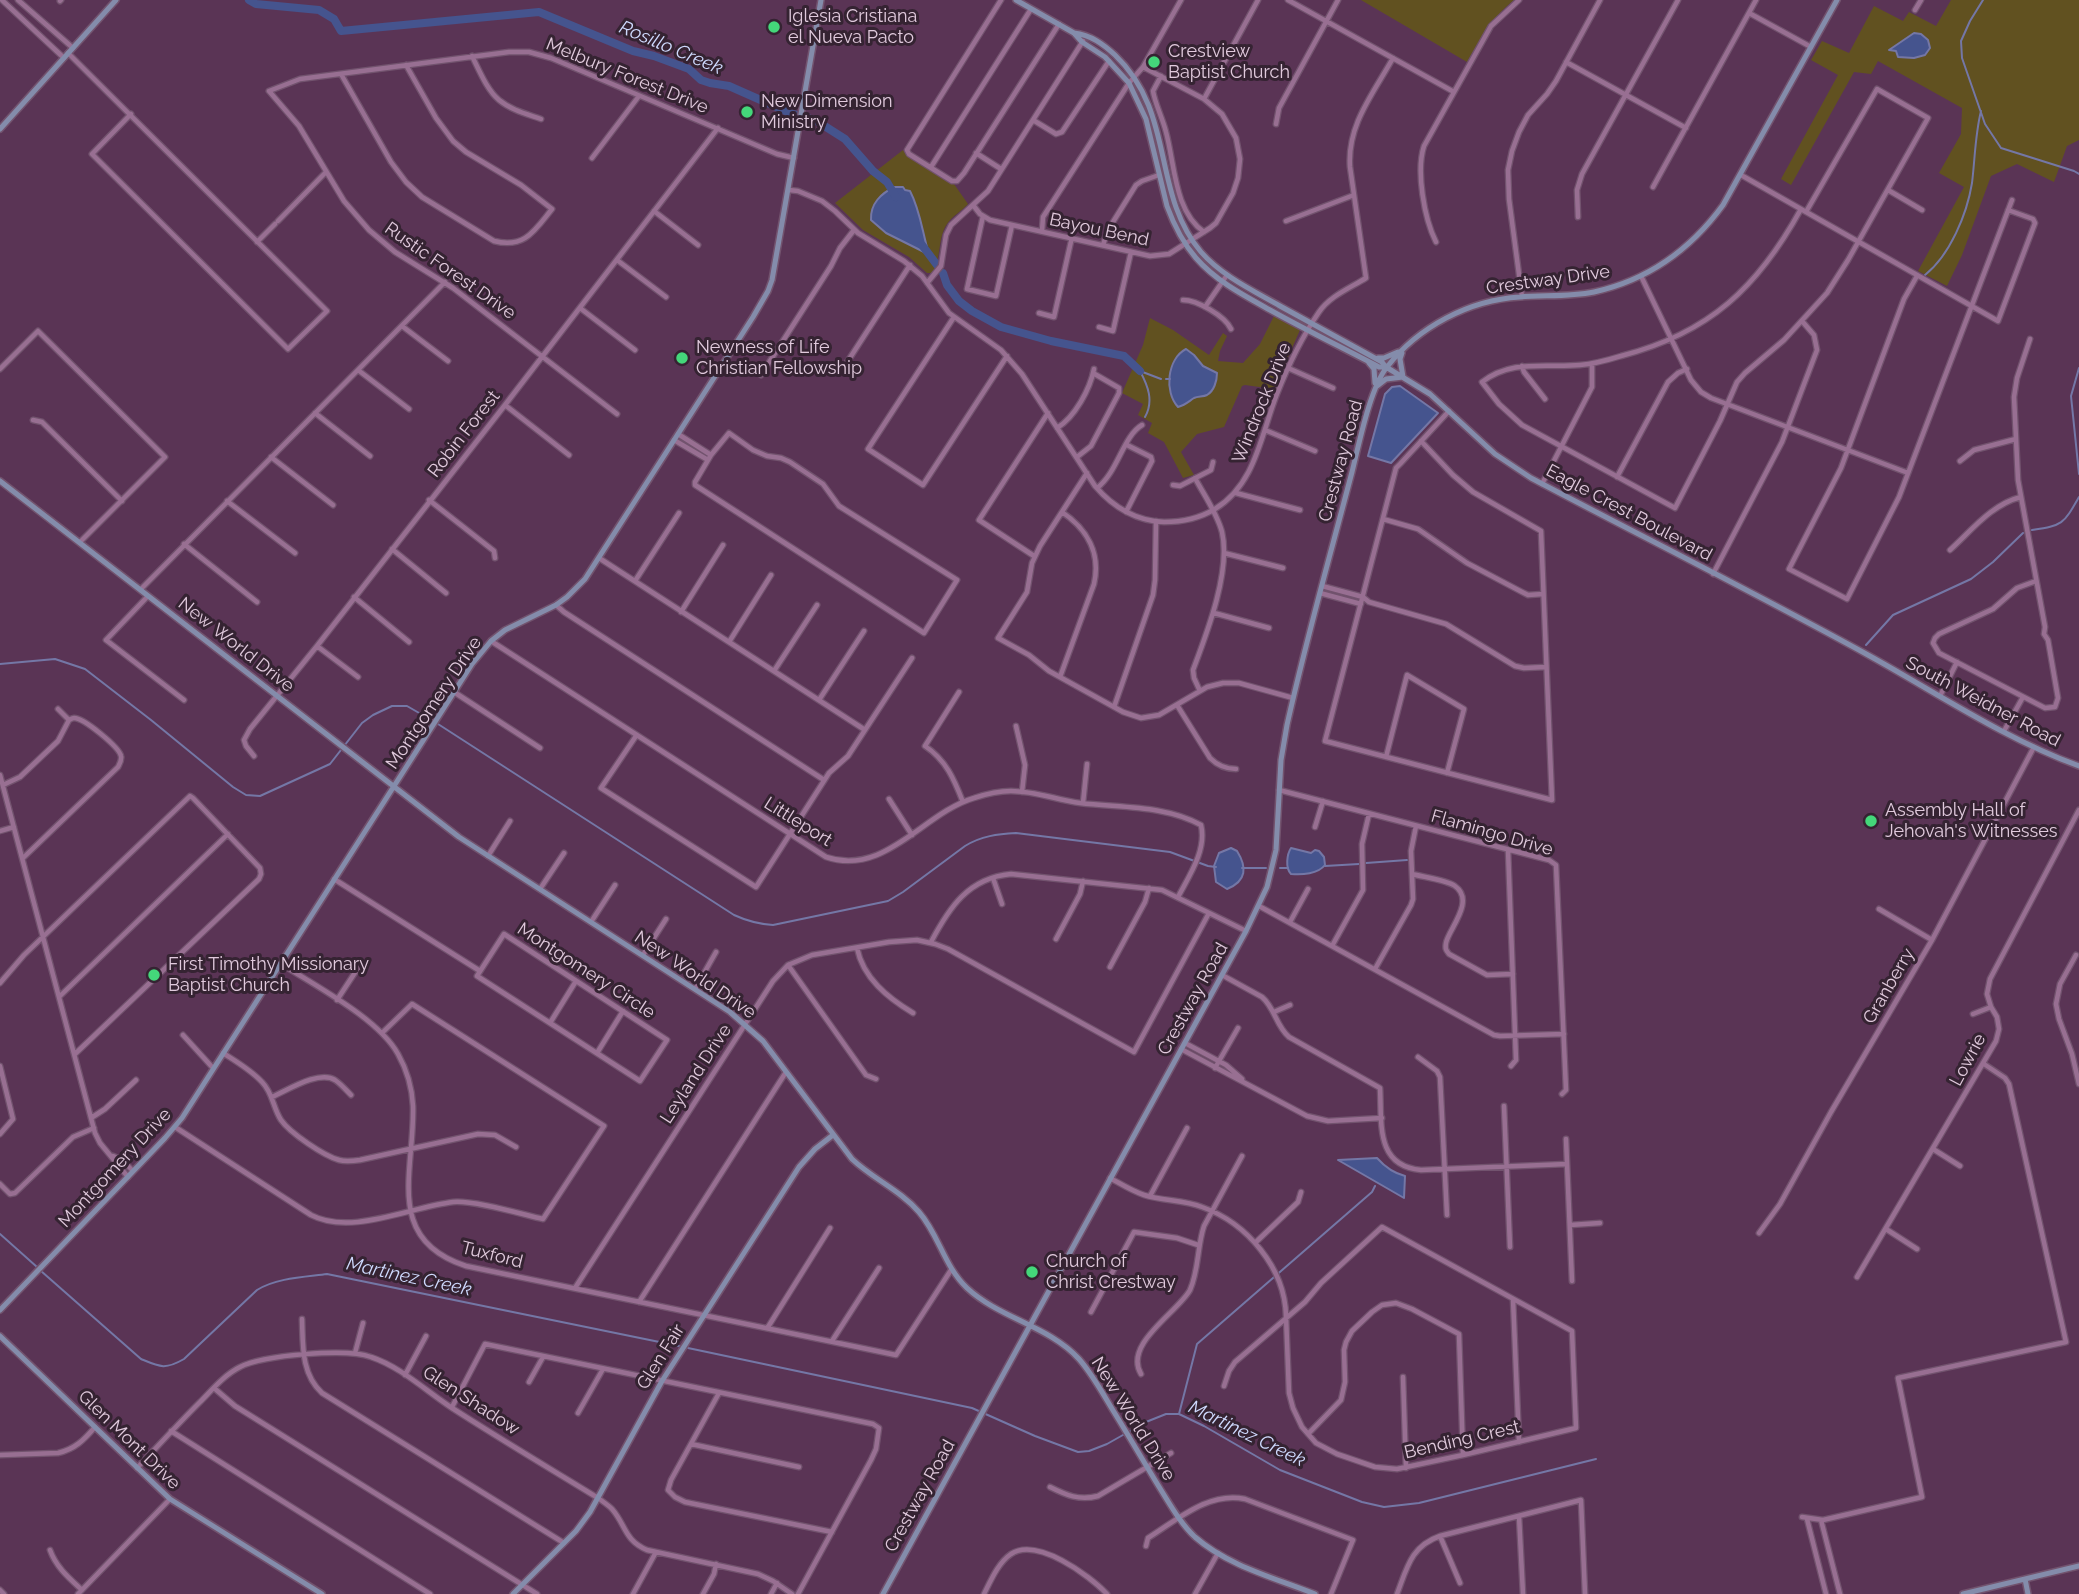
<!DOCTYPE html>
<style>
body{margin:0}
canvas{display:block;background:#5a3455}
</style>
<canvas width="2079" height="1594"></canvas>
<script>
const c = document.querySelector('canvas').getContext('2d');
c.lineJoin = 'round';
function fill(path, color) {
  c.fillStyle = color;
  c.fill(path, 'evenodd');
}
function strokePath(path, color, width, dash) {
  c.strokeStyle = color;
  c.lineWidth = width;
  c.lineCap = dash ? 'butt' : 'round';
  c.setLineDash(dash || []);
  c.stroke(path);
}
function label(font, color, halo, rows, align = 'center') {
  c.font = font + ' Raleway,sans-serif';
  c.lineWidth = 6;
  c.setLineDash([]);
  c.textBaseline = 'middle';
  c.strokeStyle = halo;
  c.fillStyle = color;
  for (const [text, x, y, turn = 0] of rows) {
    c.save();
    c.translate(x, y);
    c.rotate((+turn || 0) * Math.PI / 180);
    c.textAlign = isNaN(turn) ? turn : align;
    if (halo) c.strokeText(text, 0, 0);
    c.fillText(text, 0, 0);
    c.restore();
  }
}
const green = new Path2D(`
 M1361 0H1514C1491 19 1482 36 1467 62Z
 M1951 0H2079V140L2067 146 2054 182 2017 164 1991 176 1962 255 1947 286 1918 271 1964 187 1939 173 1961 134 1962 108 1878 61 1871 74 1854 72 1791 185 1781 179 1838 75 1811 60 1822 41 1849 53 1874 6 1903 21 1909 12 1936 26Z
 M903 150 907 156 954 184 968 204C962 211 952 216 947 224 937 239 942 259 932 273H927L909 257 863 230 835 203Z
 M1275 314 1299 328 1300 330 1274 389 1245 385 1242 386 1224 427 1197 434 1181 452 1194 475 1183 478 1164 442 1148 433 1152 423 1138 415 1143 404 1122 393 1143 345 1150 318 1173 330 1209 355 1223 333 1227 336 1220 351 1218 361 1243 363 1260 344Z`);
const water = new Path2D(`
 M1914 33 1921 34 1928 40 1930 48 1925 55 1914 58 1898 57 1896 51 1889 50Z
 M895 187H903L905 190 910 191C920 210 922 230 928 251L926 253 886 233 871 220C870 204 881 193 895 187Z
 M1186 349 1194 355 1203 366 1217 373C1217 381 1214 391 1207 395 1203 397 1198 396 1194 398 1188 402 1185 405 1178 407 1164 392 1167 359 1186 349Z
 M1400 386 1438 413 1391 463 1368 456 1385 394 1392 387Z
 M1231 848 1237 851C1247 867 1247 881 1227 889L1216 882 1214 866 1219 853Z
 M1291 848 1311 853 1315 850 1319 851 1324 857 1325 865C1318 874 1302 875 1291 874 1285 868 1287 854 1291 848Z
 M1377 1158C1385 1167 1393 1173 1405 1176L1404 1198 1338 1160Z`);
const stream = new Path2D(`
 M1983 0 1970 21 1961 41 1962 58 1985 124 2001 148 2074 171 2079 174
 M1925 275C1950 255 1967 214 1972 183 1975 159 1975 135 1981 111
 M2079 368 2071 396 2079 474
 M1140 371C1148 386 1154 401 1145 417
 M1140 371 1161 379
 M1166 379H1170
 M2032 530C2063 525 2063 525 2079 497
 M1866 645 1893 615 1971 579 1993 562 2023 533
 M0 664 55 659 85 669 151 720 233 787 246 795 260 796 330 764 362 723 373 715 392 706H407L433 721
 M438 724 734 915C747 921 758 924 773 925L888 901 903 892 965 846C981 836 998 834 1016 833L1170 852 1208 866 1216 867
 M1366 863 1407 860
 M1325 866 1359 864
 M1242 868H1266
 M1280 868H1288
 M0 1234 37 1267
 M41 1271 141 1359C160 1367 165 1370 184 1359L257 1290C276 1278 304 1277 327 1274L679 1346
 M688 1348 972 1408 1035 1436 1078 1452 1089 1451 1107 1444 1146 1422 1166 1414H1179L1204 1426 1280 1470 1362 1502 1384 1507 1419 1503 1596 1459
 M1179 1414 1197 1344 1372 1192 1375 1186`);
const river = new Path2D(`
 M249 0 256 4 319 10 334 19 341 31 539 12 633 51 654 56 689 69 701 80 710 83 729 86 790 113 815 120 845 139 873 171 887 182 896 197
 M922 245 937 265
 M943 273 947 285 959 301 972 311 1001 327 1051 341 1124 356 1140 371`);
const street = new Path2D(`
 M2 0 64 58
 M18 0 73 48
 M1001 0 907 150 909 154 952 181H957L964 173 1059 24
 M1288 0 1454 92
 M60 1 61 0
 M1915 10 1921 0
 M1749 13 1811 47
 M68 53 327 311 288 349 92 154 131 114
 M472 56C479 70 487 90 499 100 511 110 527 114 541 119
 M1566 62 1686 128
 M341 74 391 162 406 182 422 197 494 241C525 249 535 230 552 209L521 185 466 152 453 141 436 118 406 65
 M1161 76 1153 91C1155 104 1163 119 1166 132 1175 165 1174 211 1204 232
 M1204 99 1258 0
 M1033 120 1056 134 1062 132 1109 61
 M1276 124 1279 108 1338 0
 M976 153 1001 169
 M592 158 639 96
 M931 167 1031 9
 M1741 175 1998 321 2035 223 2033 219 2008 210
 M1653 187 1756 0
 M789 190 798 191 822 201 835 211 858 233 904 261 922 276 949 313 1001 350 1022 374 1095 486C1113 507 1136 521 1164 522 1182 522 1200 518 1215 509 1256 484 1261 434 1277 394 1288 366 1302 337 1319 312 1330 296 1350 288 1366 278L1350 167C1347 125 1373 94 1393 58
 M1888 190 1922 210
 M973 205 980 214 990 220 1150 256 1169 254 1210 228 1216 223 1233 193 1238 178 1240 159 1236 138 1222 114 1204 99 1143 67
 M1801 209C1758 287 1710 333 1621 356 1608 360 1594 364 1580 365 1544 368 1512 359 1482 382L1499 404 1522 425 1675 508 1720 421 1737 382 1745 373 1784 340 1827 293 1848 260 1928 118 1877 89 1806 212
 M654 211 698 245
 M983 216 967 289 996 296 1012 225
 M1578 217 1577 190 1582 174 1678 0
 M278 221 326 172
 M1286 221 1354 195
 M1042 231 1043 217 1129 83 1143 67 1181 0
 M257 242 275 224
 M1436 242C1424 218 1416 171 1424 146L1491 26 1519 0
 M1103 245 1108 230 1136 185 1142 181 1159 175
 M617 260 666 297
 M1641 276 1691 380 1701 392 1711 398 1908 473
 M1917 276 1904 299 1841 468 1789 569 1847 599 1899 497 2012 200
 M927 283 941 266 946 235 951 225 988 191 1083 41
 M1522 297 1509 199 1508 170 1512 151 1519 132 1528 115 1547 94 1556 81 1600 0
 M1183 300C1197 300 1225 316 1231 329
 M1205 307 1227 275
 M580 308 635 350
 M1039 313 1054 317 1072 237
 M954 317 868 449 923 485 1007 356
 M402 326 448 361
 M1099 327 1113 331 1131 252
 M2030 339 2017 378 2014 397 2018 480 2045 627 2044 634 2048 640 2058 698 2055 707 2045 708 1939 653 1933 643 1935 638 1939 634 1993 609 2017 588 2036 581
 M1522 366 1524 372 1545 399
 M844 367 910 265
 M1288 368 1333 388
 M0 369 38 331 165 457 80 542
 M358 370 409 409
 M761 375 831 266 840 248 854 230
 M505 405 569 455
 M315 413 370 456
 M617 414 453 288 395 252 369 230 344 201 299 126 269 91 300 79 509 52H529L551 58 777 154 794 158
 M33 420 42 422 122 501
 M1057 428C1075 417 1090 389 1094 369
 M1265 430 1315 451
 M729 433 753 450 767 456 781 458 790 462 823 484 839 506 957 580 924 633 695 485V482L711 455Z
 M678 434 711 455
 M674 440 708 460
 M1421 441 1453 475 1473 492 1541 531 1552 800 1325 741 1396 468 1400 464 1449 411
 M271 457 333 505
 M1077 457 1091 446 1119 393V388L1093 373
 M1960 461 1974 450 2016 439
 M1087 473 1040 546 1032 563 1027 592 998 638 1029 655 1049 671 1123 712 1141 718 1159 715 1207 687 1223 683H1239L1293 698
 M1617 477 1668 382 1678 373 1687 369
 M1195 478C1204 495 1217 513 1222 532 1231 571 1207 633 1193 670L1194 678 1200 691
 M1542 484 1592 387V364
 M1173 485 1180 486 1211 470 1213 462
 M1097 488C1118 472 1123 436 1142 425
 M1236 493 1300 510
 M429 500 494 551 495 558
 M227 501 295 553
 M1126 512 1152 461 1151 457 1127 445
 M1383 519 1418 529 1467 563 1522 592 1528 595 1543 594
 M184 544 257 602
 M392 549 446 593
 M1950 550C1971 531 1992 504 2021 497
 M1224 553 1283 568
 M1034 556 979 520 1048 413
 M599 558 865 730
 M1713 574 1782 442 1817 350 1814 335 1802 321
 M635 581 679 513
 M1322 586 1363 597 1369 602 1446 624 1515 666 1524 668 1546 667
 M141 589 445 282
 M1320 593 1361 604
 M148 596 106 640 184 700
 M354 597 409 642
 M556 605 564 612 824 780
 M681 612 723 545
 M1214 613 1269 628
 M491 641 826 857C885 877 923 813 974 798 986 794 999 791 1011 791 1035 791 1057 800 1080 803 1120 808 1165 805 1201 825 1207 850 1189 876 1178 897
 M729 642 771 575
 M317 646 358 677
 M774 671 817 605
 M1060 677 1094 584C1101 553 1087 529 1062 512
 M454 692 540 748
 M959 692 925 746C946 760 954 779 963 802
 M1940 696 1957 662
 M819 700 864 631
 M1177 705 1210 758C1217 765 1226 769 1236 769
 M1114 707 1153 595 1155 580 1156 521
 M1016 726 1025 765 1022 792
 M2004 731 2023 697
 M636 736 601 788 756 887 829 773 848 756 912 658
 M254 756 246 746 244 740 250 729 317 646 505 405 718 128
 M1386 757 1407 675 1464 709 1447 773
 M0 775 95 1133 100 1143 128 1177
 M3 785 20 777 58 741 69 720
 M1279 790 1549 860 1556 865 1566 1090 1562 1094
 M889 799 912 835
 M1083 803 1087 764
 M1315 827 1323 801
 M0 831 14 827
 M1508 850 1516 1060 1511 1066
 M488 856 510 821
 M23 858 118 767C120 763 122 760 121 756 119 747 84 718 74 718 72 718 71 719 69 720L58 709
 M1412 874C1423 877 1447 880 1455 886 1476 901 1448 930 1446 943 1445 949 1446 950 1449 954L1487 975 1513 974
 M993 878 1002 904
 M334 879 480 971
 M540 889 564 853
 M1259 906 1494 1035 1500 1036 1564 1034
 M1879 909 1932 940
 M591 922 615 885
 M1290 922 1308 889
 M504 934 667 1040 640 1081 477 976Z
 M1056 939 1080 894 1083 881
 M931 942C949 908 968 878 1011 874L1162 890 1246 931
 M1332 946 1363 890 1362 844 1369 814
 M857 948C863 978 888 998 913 1013
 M643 955 666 919
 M2076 955 2060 984 2056 1004 2059 1019 2072 1054 2079 1084
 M280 963C315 986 378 1018 398 1054 407 1070 412 1087 413 1106 415 1170 383 1239 466 1266L896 1355 951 1270
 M788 965 866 1075 876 1079
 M1110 967 1145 902 1149 888
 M1375 969 1411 905 1413 899 1411 851 1416 826
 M1222 975 1262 997C1275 1008 1276 1026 1289 1037L1380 1088C1382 1123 1375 1166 1421 1170L1567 1164
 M0 983 24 955 190 796 193 798 260 868 261 874 259 879 75 1054
 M695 989 716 952
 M60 996 228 834
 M337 1000 358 968
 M1274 1012 1290 1005
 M1973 1014 1991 1007
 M550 1023 576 981
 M183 1035 213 1068
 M1185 1043 1226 1065 1242 1079
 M1181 1049 1307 1116 1328 1121 1382 1118
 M223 1053C237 1062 251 1070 262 1082 273 1093 273 1108 281 1120 290 1133 324 1156 339 1160 346 1162 353 1161 360 1160L478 1134 495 1135 516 1147
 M597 1053 623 1011
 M1418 1057 1437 1071 1440 1077 1447 1215
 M0 1066 13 1119 0 1134
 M1215 1068 1238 1028
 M272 1097C288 1090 319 1070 335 1080 341 1084 346 1090 351 1095
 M1504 1106 1510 1247
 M91 1118 105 1109 136 1080
 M175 1127 311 1215C351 1236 410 1207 453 1202 473 1200 521 1214 543 1219L604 1126 412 1004 382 1033
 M1566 1139 1572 1281
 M1933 1149 1960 1166
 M113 1156 122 1160 133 1171
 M1110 1178C1121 1184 1132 1191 1144 1195 1163 1201 1184 1200 1202 1207 1247 1223 1285 1268 1286 1316L1289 1393 1293 1408 1302 1427 1316 1443 1337 1454 1375 1467 1397 1469 1463 1455 1576 1428 1572 1331 1382 1227 1321 1283 1305 1302 1235 1362 1229 1371 1224 1386
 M0 1184 10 1194 15 1193 73 1137 94 1128
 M1150 1196 1187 1128
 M1570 1225 1600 1223
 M1886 1229 1917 1249
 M1759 1233 1780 1204 1831 1112 1932 940 2034 747
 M1255 1243 1298 1202 1301 1192
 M1857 1277 1996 1041 1999 1029 1997 1017 1991 1007 1987 994 1990 979 2079 810
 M575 1288 773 981 788 965 812 955 889 942 917 940 935 944 948 949 1134 1052 1209 913
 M1513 1299 1519 1442
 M639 1302 786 1072
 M1091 1312 1134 1232 1177 1238 1198 1245
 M302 1319C303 1345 301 1374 322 1393L564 1543
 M768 1327 830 1228
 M832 1341 879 1268
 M355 1353 363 1323
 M1141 1374C1123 1344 1178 1312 1190 1290 1199 1270 1197 1247 1204 1226L1242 1156
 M405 1375 426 1336
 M1403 1377 1406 1468
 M529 1382 543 1357
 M214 1388 235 1406 537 1594
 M719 1393 671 1480 668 1490 675 1497 685 1502 832 1532
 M452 1407 485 1344 873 1424 879 1428 876 1449 871 1460 798 1594
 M578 1413 603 1369
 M171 1431 430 1594
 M1308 1434 1341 1400 1345 1382 1344 1350 1346 1342 1352 1331 1372 1312 1382 1305 1396 1303 1412 1309 1459 1334 1463 1455
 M691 1444 799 1467
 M0 1455 58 1453C75 1449 84 1440 95 1427
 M137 1468C158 1446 178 1424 200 1402 212 1390 224 1375 240 1367 262 1355 347 1348 371 1357 401 1367 426 1391 452 1408 500 1439 549 1468 598 1498 602 1501 608 1505 612 1509 626 1525 624 1540 647 1550L758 1574 773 1581 792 1594
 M1050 1487C1066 1495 1079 1501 1098 1496L1171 1453
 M1519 1516 1523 1594
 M1802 1517 1823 1520 1922 1497 1898 1378 2066 1342 2009 1084 2005 1078 1984 1064
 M1807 1519 1826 1594
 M1821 1520 1840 1594
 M1440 1536 1460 1583
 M1146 1546 1148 1538C1177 1520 1209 1491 1245 1499L1353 1540 1331 1594
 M50 1550C56 1567 69 1578 82 1590
 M0 1590 4 1594
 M78 1594 170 1499
 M633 1594 656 1552
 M703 1594 714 1574 716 1564
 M771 1594 777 1583
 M984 1594C991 1580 998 1563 1011 1554 1037 1537 1089 1575 1107 1594
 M1195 1594 1218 1553
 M1397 1594C1407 1568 1411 1546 1440 1536L1581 1500 1585 1594`);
const secondary = new Path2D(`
 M1016 0 1074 33 1082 42 1105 57 1129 83 1146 119 1167 206C1174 225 1183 243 1196 258 1216 281 1243 295 1270 310 1306 330 1343 348 1379 367H1386
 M1074 33C1091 35 1103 44 1115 55 1176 113 1151 193 1201 252 1222 276 1252 290 1280 306 1314 325 1348 343 1382 362L1386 367 1430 394 1495 454 1531 478C1643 537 1757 594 1868 655 1937 693 2005 739 2079 766
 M0 129 116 0
 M1402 353 1400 359 1403 377
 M1378 358H1384L1398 352
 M1369 363 1374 369 1375 383
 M1377 386 1386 379 1403 377
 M0 481 459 837 730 1012 763 1041 852 1159C873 1179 900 1190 919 1212 939 1235 944 1266 967 1288 999 1318 1049 1326 1079 1359 1093 1375 1103 1394 1114 1412 1130 1438 1145 1464 1161 1490 1171 1506 1181 1524 1195 1537 1228 1566 1275 1578 1315 1594
 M0 1310 165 1138 182 1118 472 664 491 641 505 630 556 605 567 597 585 579 753 317 768 291 772 280 821 0
 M0 1336 170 1499 322 1594
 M2025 1579 2028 1594
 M513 1594 576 1531 590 1512 662 1381 799 1167 815 1149 833 1135
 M883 1594 1246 931 1267 887 1276 850 1281 760 1287 725C1306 640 1330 556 1352 472 1359 444 1370 388 1387 367 1418 327 1469 300 1520 297 1544 295 1569 297 1594 292 1648 280 1691 249 1723 205L1837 0
 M1963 1594 2079 1566`);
const markers = [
 [774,27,7,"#44d77a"],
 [1154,62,7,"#44d77a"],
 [747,112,7,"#44d77a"],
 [682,358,7,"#44d77a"],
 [1871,821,7,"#44d77a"],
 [154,975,7,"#44d77a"],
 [1032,1272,7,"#44d77a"]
];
const poiNames = [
 ["Iglesia Cristiana",788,17],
 ["el Nueva Pacto",788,38],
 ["Crestview",1168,52],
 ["Baptist Church",1168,73],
 ["New Dimension",761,102],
 ["Ministry",761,123],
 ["Newness of Life",696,348],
 ["Christian Fellowship",696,369],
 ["Assembly Hall of",1885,811],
 ["Jehovah's Witnesses",1885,832],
 ["First Timothy Missionary",168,965],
 ["Baptist Church",168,986],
 ["Church of",1046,1262],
 ["Christ Crestway",1046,1283]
];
const streetNames = [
 ["Melbury Forest Drive",627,76,22],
 ["Bayou Bend",1099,230,12],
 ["Rustic Forest Drive",450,271,35],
 ["Crestway Drive",1548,280,-8],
 ["Windrock Drive",1262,403,-68],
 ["Robin Forest",464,434,-52],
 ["Crestway Road",1341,461,-75],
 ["Eagle Crest Boulevard",1629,513,28],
 ["New World Drive",236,645,38],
 ["South Weidner Road",1983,702,28],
 ["Montgomery Drive",434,703,-56],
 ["Littleport",798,822,32],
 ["Flamingo Drive",1492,833,16],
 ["Montgomery Circle",586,971,33],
 ["New World Drive",695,975,34],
 ["Granberry",1889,986,-60],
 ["Crestway Road",1193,999,-61],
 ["Lowrie",1968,1060,-62],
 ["Leyland Drive",696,1074,-57],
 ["Montgomery Drive",115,1168,-47],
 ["Tuxford",492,1255,14],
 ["Glen Fair",661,1357,-58],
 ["Glen Shadow",471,1401,33],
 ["New World Drive",1133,1419,58],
 ["Glen Mont Drive",129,1440,44],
 ["Bending Crest",1462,1440,-13],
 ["Crestway Road",920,1496,-61]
];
const waterNames = [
 ["Rosillo Creek",671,48,23],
 ["Martinez Creek",409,1277,12],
 ["Martinez Creek",1247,1434,26]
];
fill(green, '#615120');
fill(water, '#45548e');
strokePath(water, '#7477a6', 2);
strokePath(stream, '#7477a6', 2);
strokePath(river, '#45548e', 8);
strokePath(street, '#72536e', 7);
strokePath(secondary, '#72536e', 8);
strokePath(street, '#986f92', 4.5);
strokePath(secondary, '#848cab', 5);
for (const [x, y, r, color] of markers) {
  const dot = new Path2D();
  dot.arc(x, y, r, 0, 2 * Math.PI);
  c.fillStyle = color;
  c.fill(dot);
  strokePath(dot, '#352332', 2.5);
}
label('18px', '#e1cadd', '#352332', poiNames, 'left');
label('18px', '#e1cadd', '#352332', streetNames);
label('italic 19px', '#cfdafe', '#352332', waterNames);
</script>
